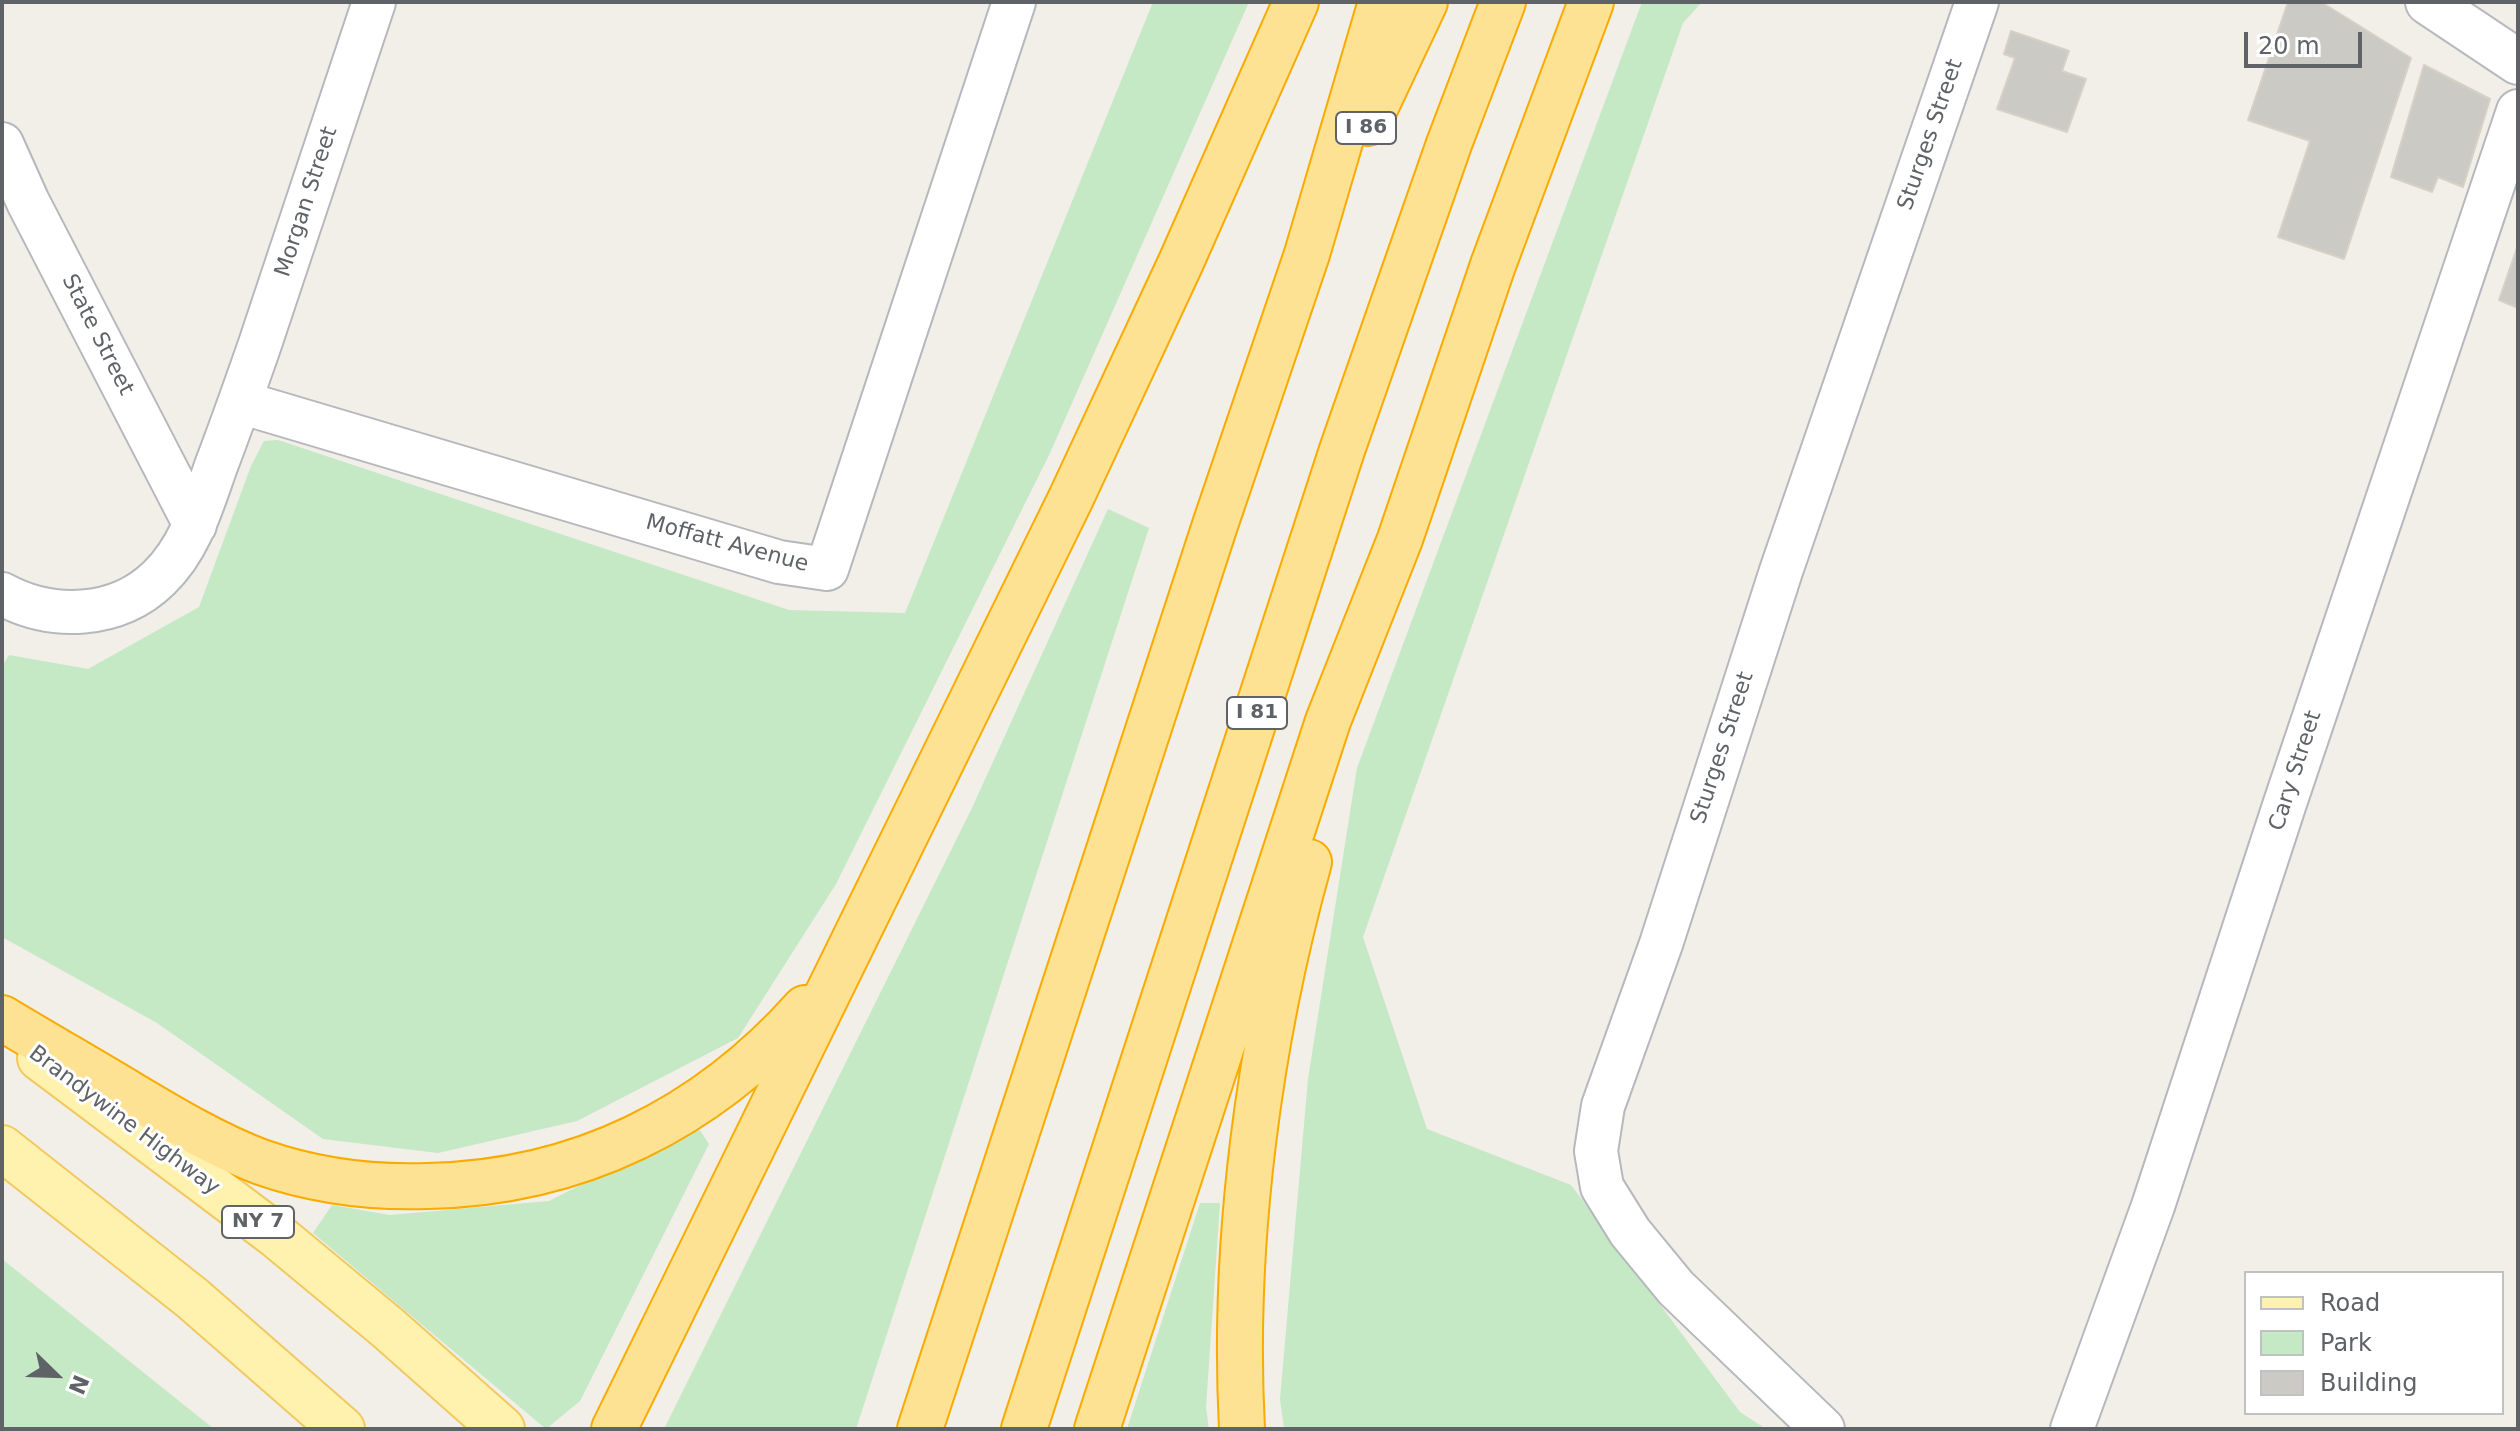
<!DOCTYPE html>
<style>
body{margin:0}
#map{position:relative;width:2520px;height:1431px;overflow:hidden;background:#f1efe8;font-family:"DejaVu Sans",sans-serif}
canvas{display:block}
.frame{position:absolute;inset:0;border:4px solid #5f6368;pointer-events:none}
.legend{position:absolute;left:2244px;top:1271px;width:260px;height:144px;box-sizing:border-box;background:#fff;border:2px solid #bfc1c3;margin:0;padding:10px 14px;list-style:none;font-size:24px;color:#5f6368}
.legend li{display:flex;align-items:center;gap:16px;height:40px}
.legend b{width:40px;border:2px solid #bfc1c3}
.north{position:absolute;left:16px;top:1335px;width:80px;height:80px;-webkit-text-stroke:6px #fff;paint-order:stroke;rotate:113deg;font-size:22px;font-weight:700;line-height:32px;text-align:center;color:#5f6368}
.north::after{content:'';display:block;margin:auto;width:28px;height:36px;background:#5f6368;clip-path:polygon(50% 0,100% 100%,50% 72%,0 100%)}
.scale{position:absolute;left:2244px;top:32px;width:118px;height:36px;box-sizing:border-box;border:4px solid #5f6368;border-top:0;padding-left:10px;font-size:24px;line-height:28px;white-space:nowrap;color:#5f6368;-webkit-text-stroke:6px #fff;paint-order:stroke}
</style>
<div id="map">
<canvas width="2520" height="1431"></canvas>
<div class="frame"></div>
<ul class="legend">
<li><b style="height:10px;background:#fff2af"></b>Road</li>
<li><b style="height:22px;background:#c5e8c5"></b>Park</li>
<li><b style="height:22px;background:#cccac5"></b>Building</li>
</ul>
<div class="north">N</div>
<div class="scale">20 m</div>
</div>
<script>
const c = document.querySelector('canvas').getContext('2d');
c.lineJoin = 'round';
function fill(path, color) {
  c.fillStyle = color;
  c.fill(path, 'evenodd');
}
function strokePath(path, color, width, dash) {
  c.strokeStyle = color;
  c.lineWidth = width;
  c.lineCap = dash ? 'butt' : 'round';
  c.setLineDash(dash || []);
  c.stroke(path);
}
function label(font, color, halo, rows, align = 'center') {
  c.font = font + ' "DejaVu Sans",sans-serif';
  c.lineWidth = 6;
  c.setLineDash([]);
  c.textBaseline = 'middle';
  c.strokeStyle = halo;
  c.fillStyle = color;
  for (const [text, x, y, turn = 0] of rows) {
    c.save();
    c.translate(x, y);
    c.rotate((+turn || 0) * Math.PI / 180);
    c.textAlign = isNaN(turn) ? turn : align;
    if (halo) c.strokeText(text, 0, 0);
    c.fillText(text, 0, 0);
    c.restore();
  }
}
const green = new Path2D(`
 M1153 2H1249L1050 453 836 884 738 1038 577 1121 438 1153 323 1139 157 1023 2 937V666L9 655 88 669 199 607 251 466 264 441 278 440 789 610 905 613Z
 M1642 2H1702L1683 23 1363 937 1427 1129 1571 1185 1740 1412 1766 1429H1284L1280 1399 1308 1079 1357 768Z
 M1108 509 1149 528 856 1429H664L972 808Z
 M697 1126 709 1144 580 1401 546 1429 313 1233 332 1205 390 1215 549 1201Z
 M1200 1203H1220L1206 1407 1209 1429H1127Z
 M2 1259 214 1429H2Z`);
const building = new Path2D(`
 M2288 2H2321L2411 58 2344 259 2278 237 2310 141 2248 120Z
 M2011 31 2069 51 2062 71 2086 79 2067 132 1997 109 2015 58 2004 54Z
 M2424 65 2490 99 2463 187 2438 177 2432 192 2391 177Z
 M2518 245V308L2499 300Z`);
const street = new Path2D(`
 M2 144 28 202 195 525
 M240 402 779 562 827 569 1014 2
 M2 594C52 621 117 619 159 578 190 548 202 506 216 466 231 427 245 387 259 347 297 232 335 117 374 2
 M1823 1429 1676 1288 1630 1232 1602 1187 1596 1151 1603 1106 1661 944 1781 571 1977 2
 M2072 1429 2153 1206 2285 803 2518 111`);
const secondary = new Path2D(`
 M2428 2 2518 62`);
const primary = new Path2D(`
 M40 1058 277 1236 388 1328 502 1429
 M2 1148 192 1298 342 1429`);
const highway = new Path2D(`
 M1368 123 1425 2
 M2 1018C45 1044 89 1069 132 1095 174 1120 216 1145 261 1162 315 1181 371 1188 428 1186 578 1183 706 1119 805 1008
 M614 1429 1071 498 1181 262 1296 2
 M920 1429 1215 525 1307 254 1381 2
 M1024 1429 1342 450 1449 144 1503 2
 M1097 1429 1328 721 1400 539 1493 265 1591 2
 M1242 1429C1232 1243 1259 1041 1309 862`);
const shields = [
 [1366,128,60],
 [1257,713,60],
 [258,1222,72]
];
const shieldNames = [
 ["I 86",1366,128],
 ["I 81",1257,713],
 ["NY 7",258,1222]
];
const streetNames = [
 ["Sturges Street",1931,135,-71],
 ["Morgan Street",307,202,-72],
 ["State Street",97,335,63],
 ["Moffatt Avenue",727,544,15],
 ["Sturges Street",1723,748,-72],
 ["Cary Street",2296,771,-72],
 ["Brandywine Highway",124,1121,37]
];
fill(green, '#c5e8c5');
fill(building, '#cccac5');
strokePath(building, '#d6d1c6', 2);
strokePath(street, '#b5b8bc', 46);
strokePath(secondary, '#b6babf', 48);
strokePath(primary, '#f2c960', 48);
strokePath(highway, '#f9ab00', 48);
strokePath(street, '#fff', 42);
strokePath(secondary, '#fff', 44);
strokePath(primary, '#fff2af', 44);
strokePath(highway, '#fde293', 44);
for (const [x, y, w] of shields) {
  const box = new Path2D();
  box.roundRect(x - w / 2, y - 16, w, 32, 6);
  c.fillStyle = '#fff';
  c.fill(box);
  strokePath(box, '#5f6368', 2);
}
label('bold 20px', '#5f6368', null, shieldNames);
label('22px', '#5f6368', '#fff', streetNames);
</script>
